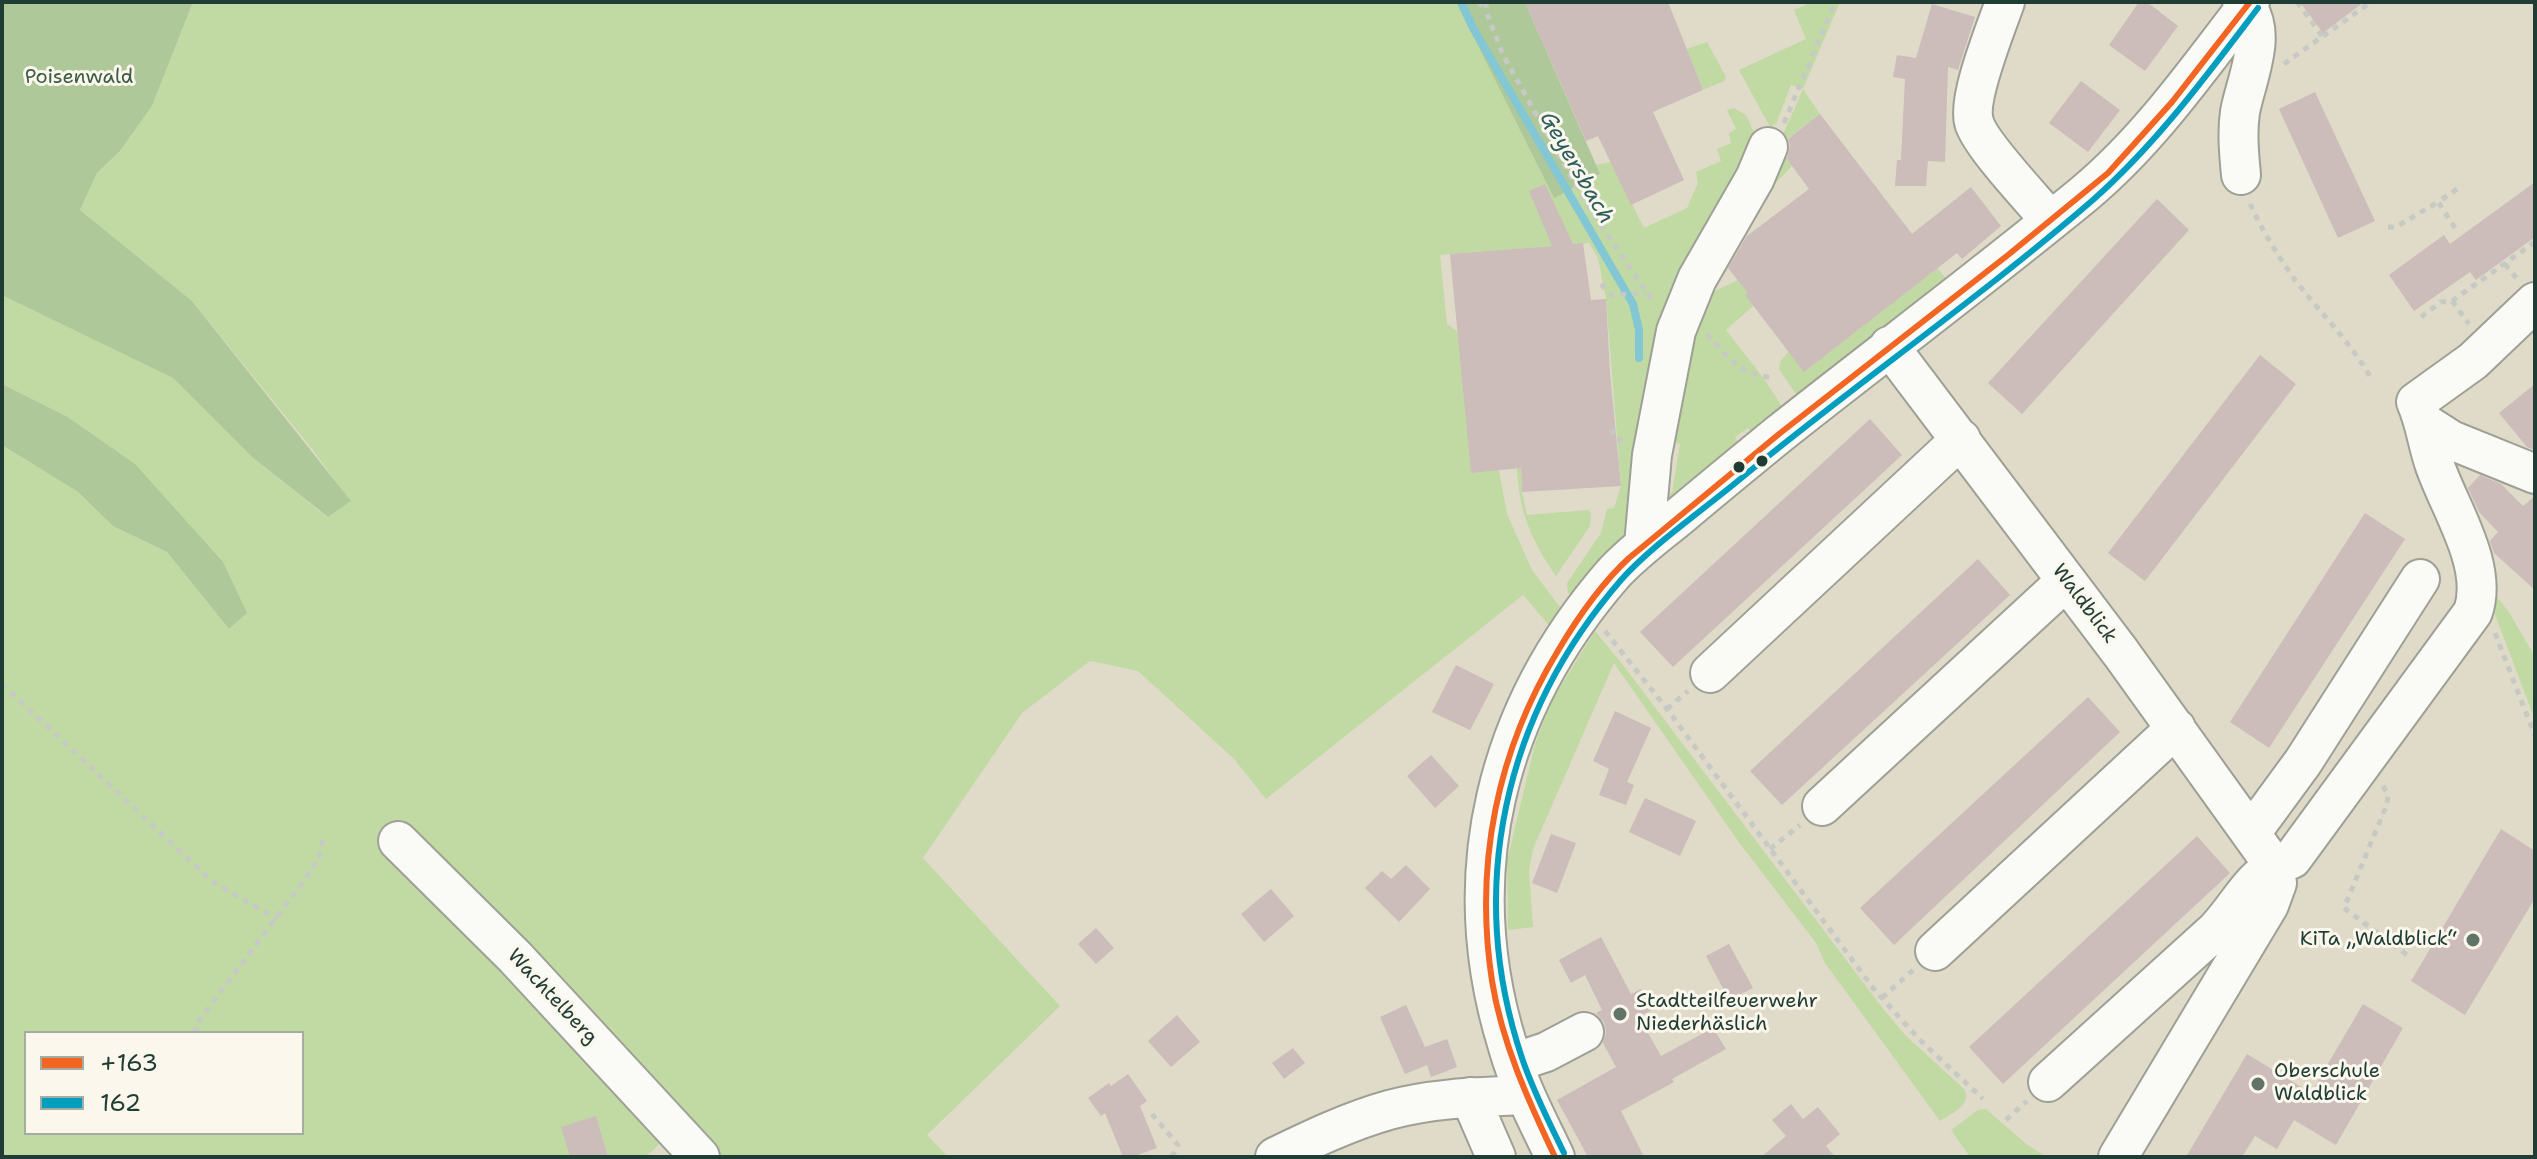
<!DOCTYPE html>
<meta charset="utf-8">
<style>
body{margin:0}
#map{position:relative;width:2537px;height:1159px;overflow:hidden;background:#dfdbc8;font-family:"Shantell Sans",sans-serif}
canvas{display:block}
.frame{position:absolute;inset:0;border:4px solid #1f3d34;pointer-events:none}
.legend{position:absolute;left:24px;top:1031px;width:280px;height:104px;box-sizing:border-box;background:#fbf7ec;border:2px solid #a3ada2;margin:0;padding:10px 14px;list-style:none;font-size:24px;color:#1f3d34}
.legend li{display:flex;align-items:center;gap:16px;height:40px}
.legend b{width:40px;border:2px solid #a3ada2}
</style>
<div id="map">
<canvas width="2537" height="1159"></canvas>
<div class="frame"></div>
<ul class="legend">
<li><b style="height:10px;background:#f26522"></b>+163</li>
<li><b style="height:10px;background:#039ebf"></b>162</li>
</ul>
</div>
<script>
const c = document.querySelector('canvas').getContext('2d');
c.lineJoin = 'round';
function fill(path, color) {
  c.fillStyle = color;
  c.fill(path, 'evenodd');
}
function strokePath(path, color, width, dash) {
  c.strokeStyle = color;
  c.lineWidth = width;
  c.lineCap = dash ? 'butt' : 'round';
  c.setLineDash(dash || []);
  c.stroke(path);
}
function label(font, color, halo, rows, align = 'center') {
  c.font = font + ' "Shantell Sans",sans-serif';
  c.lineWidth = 6;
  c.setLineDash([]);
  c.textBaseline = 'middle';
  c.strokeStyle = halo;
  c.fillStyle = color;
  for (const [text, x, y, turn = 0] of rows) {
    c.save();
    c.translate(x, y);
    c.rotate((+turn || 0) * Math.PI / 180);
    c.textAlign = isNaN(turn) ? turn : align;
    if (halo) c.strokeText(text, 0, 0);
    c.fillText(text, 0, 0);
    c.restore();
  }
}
const green = new Path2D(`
 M193 2H1456L1554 197 1600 175 1596 165 1611 162 1644 228 1687 208 1698 183 1696 172 1721 161 1717 149 1731 143 1729 133 1736 129 1727 110 1734 108 1746 115 1755 135 1631 536 1578 597 1568 593 1567 583 1601 533 1607 509 1614 508 1621 486 1606 299 1598 258 1589 243 1440 255 1447 324 1459 333 1499 470 1507 514 1532 570 1563 611 1554 631 1523 595 1266 799 1234 759 1138 671 1090 661 1022 713 923 858 1060 1006 927 1135 948 1157H710L675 1129 646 1157H2V445L78 492 113 526 167 552 229 629 247 613 66 416 2 384V294L173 378 252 457 327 517 350 501 312 449 192 301 80 210 97 173 120 151 152 106ZM26 1033H302V1133H26Z
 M1812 2H1840L1803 89 1820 114 1778 146 1792 166 1766 193 1778 146 1803 89 1791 85 1776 124 1770 127 1739 70 1806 39 1794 10Z
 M1707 42 1726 77 1724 81 1703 90 1686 49Z
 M1869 178 1879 191 1746 295 1753 306 1726 330 1765 380 1783 408 1751 432 1748 428 1735 437 1738 443 1681 487 1686 494 1666 509 1655 492 1672 493 1680 444 1665 441 1684 334 1709 294 1738 280Z
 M1937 268 1951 284 1799 395 1795 393 1779 369 1780 362 1789 351 1805 371Z
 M1520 449 1522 492 1527 515 1588 510 1591 513 1590 526 1556 576C1535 546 1521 517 1518 481 1517 469 1515 459 1520 449Z
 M2492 591 2509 612 2535 657V720L2491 604Z
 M1595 631 1623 665 1881 1006 1906 1036 1964 1089C1972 1105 1953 1113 1940 1121L1825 963 1816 943 1738 841 1614 663 1533 849 1529 871 1533 927 1508 930 1507 861 1535 744 1552 700Z
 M1986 1109 2025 1143 2046 1157H1970L1951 1130 1978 1110Z`);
const forest = new Path2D(`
 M2 2H193L152 106 120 151 97 173 80 210 192 301 351 501 328 517 252 457 173 378 2 295Z
 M1456 2H1525L1600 174 1554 198Z
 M2 384 66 416 135 464 223 562 247 613 229 629 167 552 113 526 78 492 2 445Z`);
const stream = new Path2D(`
 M1461 2 1473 28 1633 304 1639 330V358`);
const building = new Path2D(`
 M1525 2H1668L1703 90 1653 112 1684 180 1631 205 1598 136 1586 141Z
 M2139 2H2147L2178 26 2145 71 2109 45Z
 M2300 2H2364L2323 33Z
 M1932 4 1975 17 1958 70 1948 67 1945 162 1928 161 1926 186H1895L1897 160H1901L1905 79 1893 77 1897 55 1916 58Z
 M2081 81 2120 110 2088 152 2049 123Z
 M2315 92 2375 221 2338 238 2279 109Z
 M1820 114 1912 234 1971 187 2001 226 1962 259 1957 253 1804 372 1745 295 1748 293 1728 268 1747 236 1809 189 1787 159 1790 145 1788 139Z
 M2535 182V237L2476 280 2470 272 2414 311 2389 275 2444 235 2450 244Z
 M1545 184 1573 244 1583 243 1591 300 1606 299 1610 373 1621 486 1522 492 1521 468 1471 473 1450 254 1552 246 1529 191Z
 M2157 199 2189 230 2022 414 1988 383Z
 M2260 355 2296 384 2145 581 2108 553Z
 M2535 384V450L2527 447 2499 413Z
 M1870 419 1902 455 1673 667 1640 632Z
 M2480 475 2501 484 2523 506 2535 496V590L2494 553 2490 541 2498 532 2479 512 2468 488Z
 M2365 513 2405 539 2269 748 2230 722Z
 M1978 559 2010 595 1782 805 1750 771Z
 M1456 665 1494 684 1470 730 1432 712Z
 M2088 697 2120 732 1894 945 1860 908Z
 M1615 711 1651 728 1627 782 1634 785 1626 805 1599 795 1609 769 1593 761Z
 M1431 755 1459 786 1435 808 1407 776Z
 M1645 798 1696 821 1680 856 1629 832Z
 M2501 829 2535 851V898L2465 1015 2411 981Z
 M1551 834 1576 843 1557 893 1532 883Z
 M2197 836 2230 873 2003 1084 1969 1047Z
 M1406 865 1430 889 1399 922 1365 888 1382 871 1391 879Z
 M1271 889 1294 916 1264 942 1241 914Z
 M1096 928 1114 948 1096 964 1078 944Z
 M1601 937 1631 994 1641 989 1652 1010 1639 1017 1661 1056 1713 1028 1726 1049 1672 1079 1674 1082 1621 1111 1644 1157H1588L1557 1100 1616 1067 1603 1043 1606 1032 1604 1022 1596 1013 1602 1010 1585 975 1571 983 1559 960Z
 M1729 944 1753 988 1729 1000 1706 956Z
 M2363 1004 2403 1028 2336 1145 2294 1120 2277 1149 2255 1136 2242 1157H2186L2247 1054 2311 1093Z
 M1406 1005 1425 1047 1447 1039 1457 1067 1431 1077 1427 1065 1405 1074 1380 1017Z
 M1177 1015 1200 1042 1171 1067 1148 1041Z
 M1293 1048 1305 1063 1284 1079 1272 1063Z
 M1128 1074 1147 1101 1140 1106 1157 1148 1132 1157H1123L1105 1113 1101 1116 1088 1098 1109 1083 1111 1086Z
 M1791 1104 1803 1119 1818 1107 1840 1134 1826 1146 1835 1157H1761L1786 1136 1772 1120Z
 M596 1116 608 1157H570L561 1127Z`);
const path = new Path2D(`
 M1478 2 1486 10
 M1486 2V11L1503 55 1587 205 1654 303
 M2297 2 2323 37
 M2284 64 2371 2
 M1784 123 1835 2
 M2250 204C2262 230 2278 256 2295 280 2321 314 2351 342 2372 380
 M2388 227H2396L2438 202
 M2455 228 2438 202 2460 187
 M2505 264 2517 279
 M1601 284 1611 295 1646 293
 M2452 301 2469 324
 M2421 317 2441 302 2452 301 2535 242
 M1707 334C1726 355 1740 375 1770 377
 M1612 429 1615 438 1625 443
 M1605 631 1667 709 1873 988 1919 1039 1983 1099
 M2495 633 2535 736
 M2 684 213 882 277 919
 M1667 709 1688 691
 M2383 786 2388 795 2387 804 2344 908 2407 955
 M1770 849 1800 825
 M1882 998 1913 970
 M194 1033 201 1018 303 882 319 858 323 837
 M1152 1114 1178 1145 1172 1157
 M2006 1120 2027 1101`);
const minor = new Path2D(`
 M2005 2C1996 28 1967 98 1974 122 1979 143 2034 201 2050 220
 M2241 175C2239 154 2237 133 2240 112 2246 79 2271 29 2242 2
 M1889 346 2121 653 2274 866 2277 883 2269 905 2118 1157
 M2426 424 2451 440 2535 474
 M1644 545 1652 455 1676 331 1697 279 1755 178 1768 147
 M1710 673 1961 439
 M1822 806 2066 581
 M2251 833 2303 762 2420 579
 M398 841 515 957 700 1157
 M1935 951 2176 728
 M1513 1063 1546 1052 1584 1032
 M2048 1082 2216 930C2246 898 2248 875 2292 859L2473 612C2489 565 2449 508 2434 463 2427 442 2425 422 2416 402L2473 361 2535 302
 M1470 1097 1496 1157
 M1275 1157C1312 1139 1350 1121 1389 1110 1432 1098 1480 1097 1525 1095
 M1555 1157C1538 1121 1519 1086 1508 1047 1454 874 1496 709 1613 574 1633 552 1658 534 1681 515 1713 488 1746 461 1779 434 1880 354 1984 276 2084 194 2149 140 2199 68 2250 2`);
const bus1 = new Path2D(`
 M1555 1157C1528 1100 1502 1043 1492 981 1474 864 1497 750 1559 649 1578 617 1601 584 1629 558L1779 434 2008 255 2108 173 2172 102 2250 2`);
const bus2 = new Path2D(`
 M1564 1153C1549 1122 1533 1091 1522 1058 1465 888 1504 715 1621 580 1651 546 1703 510 1739 480 1855 384 1980 298 2094 199 2157 143 2207 75 2258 8`);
const markers = [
 [1762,461,7,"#1f3d34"],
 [1739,467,7,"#1f3d34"],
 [2473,940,8,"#627468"],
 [1620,1014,8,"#627468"],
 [2258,1084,8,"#627468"]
];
const parkNames = [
 ["Poisenwald",79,78]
];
const streetNames = [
 ["Waldblick",2084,604,53],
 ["Wachtelberg",552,997,47]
];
const poiNames = [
 ["KiTa „Waldblick“",2457,940,"right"],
 ["Stadtteilfeuerwehr",1636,1002],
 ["Niederhäslich",1636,1025],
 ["Oberschule",2274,1072],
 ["Waldblick",2274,1095]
];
const waterNames = [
 ["Geyersbach",1576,168,60]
];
fill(green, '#c1daa4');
fill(forest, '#aec89a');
strokePath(stream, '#83c7d5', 8);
fill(building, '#ccbcba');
strokePath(minor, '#9fa095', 42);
strokePath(path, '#c7c9c4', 5, [6, 6]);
strokePath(minor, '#fafaf7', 38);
strokePath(bus1, '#f26522', 6);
strokePath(bus2, '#039ebf', 6);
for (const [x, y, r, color] of markers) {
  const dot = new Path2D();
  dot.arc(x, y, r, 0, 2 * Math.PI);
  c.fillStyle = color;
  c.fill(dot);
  strokePath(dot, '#fbf7ec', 3);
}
label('20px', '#3b5c45', '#fbf7ec', parkNames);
label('20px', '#1f3d34', '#fbf7ec', streetNames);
label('20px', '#1f3d34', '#fbf7ec', poiNames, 'left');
label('italic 22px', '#2e5d5e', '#fbf7ec', waterNames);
</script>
